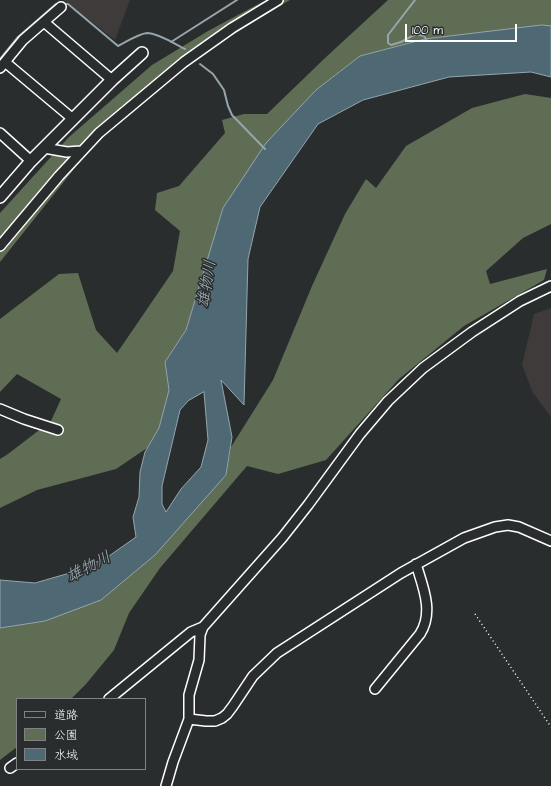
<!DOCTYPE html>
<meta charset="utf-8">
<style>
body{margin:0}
#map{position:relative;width:551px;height:786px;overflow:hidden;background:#2a2d2e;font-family:"Architects Daughter","Klee One",sans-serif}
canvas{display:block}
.legend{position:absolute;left:16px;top:698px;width:130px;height:72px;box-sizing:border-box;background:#2a2d2e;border:1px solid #7f8182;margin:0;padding:5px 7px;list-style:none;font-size:12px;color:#fff}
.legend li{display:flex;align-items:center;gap:8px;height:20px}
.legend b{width:20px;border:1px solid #7f8182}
.scale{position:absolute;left:405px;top:24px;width:112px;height:18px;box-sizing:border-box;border:2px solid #fff;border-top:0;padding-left:5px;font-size:12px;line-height:14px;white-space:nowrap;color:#fff;-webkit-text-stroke:3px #2a2d2e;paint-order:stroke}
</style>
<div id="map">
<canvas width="551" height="786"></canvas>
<ul class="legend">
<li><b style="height:5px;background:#2a2d2e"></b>道路</li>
<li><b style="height:11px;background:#606d55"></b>公園</li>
<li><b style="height:11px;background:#4f6974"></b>水域</li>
</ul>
<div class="scale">100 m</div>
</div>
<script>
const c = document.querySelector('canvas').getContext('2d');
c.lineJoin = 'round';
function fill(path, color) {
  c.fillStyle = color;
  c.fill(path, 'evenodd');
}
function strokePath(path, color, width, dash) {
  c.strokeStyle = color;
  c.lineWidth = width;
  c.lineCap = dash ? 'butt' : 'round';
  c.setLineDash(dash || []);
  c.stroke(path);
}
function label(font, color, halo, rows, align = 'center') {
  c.font = font + ' "Architects Daughter","Klee One",sans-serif';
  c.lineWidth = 3;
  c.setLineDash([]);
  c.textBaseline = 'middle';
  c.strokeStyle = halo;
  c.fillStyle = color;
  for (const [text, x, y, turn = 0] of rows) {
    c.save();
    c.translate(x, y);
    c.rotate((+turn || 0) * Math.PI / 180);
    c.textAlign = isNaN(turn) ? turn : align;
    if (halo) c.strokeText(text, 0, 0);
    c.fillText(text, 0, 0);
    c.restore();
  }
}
const built = new Path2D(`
 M63 0H130L115 40Z
 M551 308V417L533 393 522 365 534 314Z`);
const green = new Path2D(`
 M266 0H290L244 25 136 105 86 154 0 262V213L69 137 152 65 208 31Z
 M388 0H551V26L424 39 360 56 316 90 223 208 186 330 165 362 169 390 159 429 147 448 116 469 37 490 0 508V459L8 454 51 421 61 399 17 374 0 392V319L59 274 78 273 96 330 117 353 173 271 180 231 155 210 157 193 179 186 225 133 222 120 244 114H267L325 58Z
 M525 94 551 98V224L523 238 486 271 490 284 547 269 544 280 464 326 399 379 326 460 278 474 247 466 160 568 129 613 114 650 86 684 71 699H17V747L0 760V628L44 621 226 476 231 447 273 380 312 286 345 214 366 179 376 188 406 146 472 108Z`);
const water = new Path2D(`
 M542 25 551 26V77L531 72 449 77 363 100 318 124 260 207 248 259 244 405 221 380 232 437 226 475 155 555 101 600 45 621 0 628V580L35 583 80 570 109 556 136 537 133 517 139 497 140 472 145 452 159 428 169 390 165 362 186 330 223 208 266 143 316 90 360 56 425 39ZM204 392 208 440 201 467 181 489 166 512 162 504V486L180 410 188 401Z`);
const stream = new Path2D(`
 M415 0 388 35V43L391 45 401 42 416 34 424 36 427 41
 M63 4H68L118 46C126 42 138 34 147 33 158 33 175 44 185 49
 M171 42 237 0
 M0 59 18 37 56 4H59
 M200 64 213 74 224 90 228 106 232 115 265 149`);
const path = new Path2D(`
 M475 614 551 727`);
const minor = new Path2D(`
 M44 22 112 80
 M5 62 73 119
 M0 68 23 40 61 7
 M0 133 31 161
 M44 148 67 152 81 151
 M0 246 59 176 99 133 184 62 232 28 278 0
 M0 409 24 419 58 430
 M375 689 420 634C434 612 423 587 416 564
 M109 699 191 632 203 627
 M189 719 206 721H215L222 718 227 714 233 706 253 676 277 653 401 573 464 538 495 527 508 525 519 527 551 541
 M10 768 17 763
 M166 786 173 762 189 719V695L199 660 200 635 203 627 282 538 308 505 360 434 388 401 423 368 472 332 520 301 551 286`);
const tertiary = new Path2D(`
 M0 197 31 161 112 80 142 53`);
const waterNames = [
 ["雄物川",208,284,-81],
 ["雄物川",89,568,-27]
];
fill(built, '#3e3b3a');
fill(green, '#606d55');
fill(water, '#4f6974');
strokePath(water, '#95a5ac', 1);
strokePath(stream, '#95a5ac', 2);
strokePath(minor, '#fff', 12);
strokePath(tertiary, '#fff', 14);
strokePath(path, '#fff', 1.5, [1, 3]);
strokePath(minor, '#2a2d2e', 9);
strokePath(tertiary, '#2a2d2e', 11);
label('italic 16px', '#a7b4ba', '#2a2d2e', waterNames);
</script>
